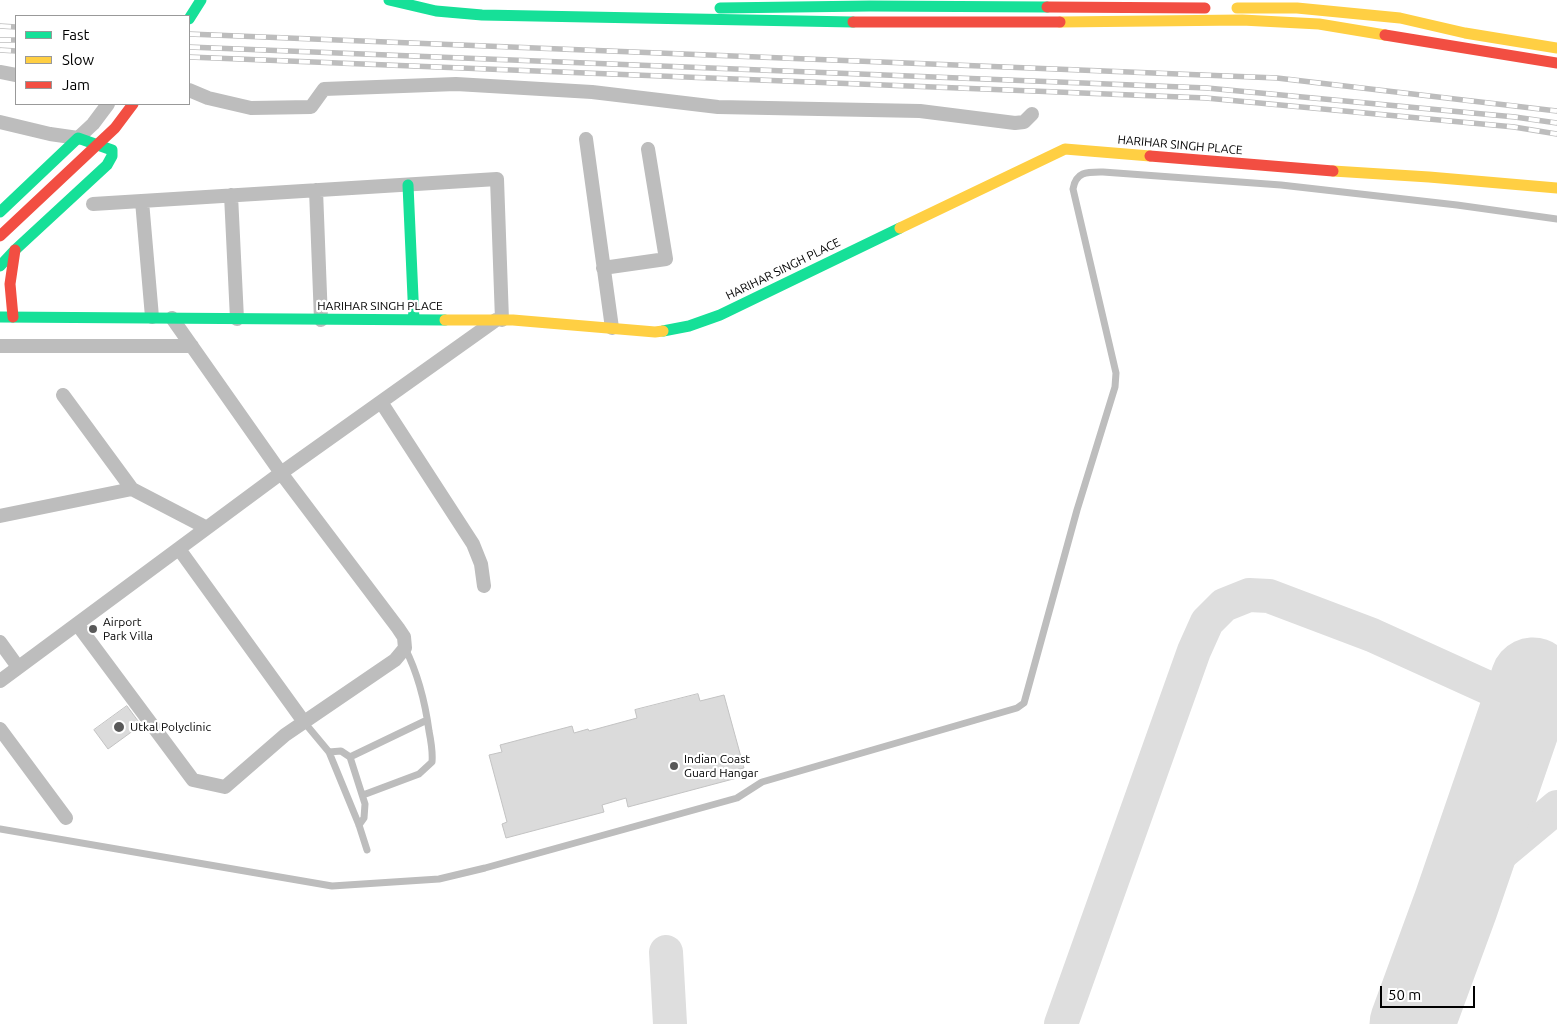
<!DOCTYPE html>
<style>
body{margin:0}
#map{position:relative;width:1557px;height:1024px;overflow:hidden;background:#fff;font-family:Ubuntu,sans-serif}
canvas{display:block}
.legend{position:absolute;left:15px;top:15px;width:175px;height:90px;box-sizing:border-box;background:#fff;border:1px solid #999;margin:0;padding:6px 9px;list-style:none;font-size:15px;color:#000}
.legend li{display:flex;align-items:center;gap:10px;height:25px}
.legend b{width:25px;border:1px solid #999}
.scale{position:absolute;left:1380px;top:986px;width:95px;height:22px;box-sizing:border-box;border:2px solid #000;border-top:0;padding-left:6px;font-size:15px;line-height:18px;white-space:nowrap;color:#000;-webkit-text-stroke:4px #fff;paint-order:stroke}
</style>
<div id="map">
<canvas width="1557" height="1024"></canvas>
<ul class="legend">
<li><b style="height:6px;background:#16e098"></b>Fast</li>
<li><b style="height:6px;background:#ffcf43"></b>Slow</li>
<li><b style="height:6px;background:#f24e42"></b>Jam</li>
</ul>
<div class="scale">50 m</div>
</div>
<script>
const c = document.querySelector('canvas').getContext('2d');
c.lineJoin = 'round';
function strokePath(path, color, width, dash) {
  c.strokeStyle = color;
  c.lineWidth = width;
  c.lineCap = dash ? 'butt' : 'round';
  c.setLineDash(dash || []);
  c.stroke(path);
}
function fill(path, color) {
  c.fillStyle = color;
  c.fill(path, 'evenodd');
}
function label(font, color, halo, rows, align = 'center') {
  c.font = font + ' Ubuntu,sans-serif';
  c.lineWidth = 4.5;
  c.setLineDash([]);
  c.textBaseline = 'middle';
  c.strokeStyle = halo;
  c.fillStyle = color;
  for (const [text, x, y, turn = 0] of rows) {
    c.save();
    c.translate(x, y);
    c.rotate((+turn || 0) * Math.PI / 180);
    c.textAlign = isNaN(turn) ? turn : align;
    if (halo) c.strokeText(text, 0, 0);
    c.fillText(text, 0, 0);
    c.restore();
  }
}
const taxiway = new Path2D(`
 M1490 806C1484 766 1475 731 1516 709 1529 701 1542 697 1557 698
 M1456 904 1490 863 1557 807
 M666 952 670 1024
 M1061 1024 1194 651 1207 622 1224 605 1249 595 1269 596 1372 635 1524 704`);
const runway = new Path2D(`
 M1412 1024 1456 904 1533 680`);
const building = new Path2D(`
 M698 694 700 701 724 695 744 768 735 770 737 778 628 807 626 798 602 805 604 812 506 838 502 824 507 822 489 755 502 752 500 745 572 726 574 733 588 729 589 731 637 718 635 710Z
 M127 706 141 725 108 749 94 730Z`);
const lane = new Path2D(`
 M304 722 329 752 359 825 367 850
 M329 752 341 751 350 757 365 804 364 818 359 825
 M350 757 427 720
 M363 795 419 774 432 762C433 751 431 741 429 731 425 701 418 674 405 648
 M0 829 332 886 439 879 485 868 737 798 762 782 1017 708 1024 703 1077 510 1115 387 1116 373 1073 189C1076 171 1088 172 1103 172L1281 185 1457 205 1557 219`);
const street = new Path2D(`
 M0 72 16 75
 M189 90 208 98 251 108 311 107 324 89 456 84 592 92 718 107 920 111 1015 123 1024 122 1032 114
 M0 122 50 134 78 138 93 124 108 104
 M586 139 612 328
 M316 190 321 320
 M231 195 237 319
 M142 201 152 317
 M93 204 497 179 502 320
 M603 268 666 259 648 149
 M172 318 281 473 496 320
 M0 346H192
 M63 395 132 489
 M381 402 473 544 481 564 484 586
 M0 516 132 489 207 528
 M179 549 304 722
 M0 642 18 667
 M0 681 281 473 398 628 404 637 405 648 395 660 285 735 225 787 193 780 77 624
 M0 729 66 818`);
const fast = new Path2D(`
 M389 0 436 11 482 15 853 22
 M720 8 870 6 1047 7
 M189 19 201 0
 M408 185 414 320
 M0 212 78 138 112 150V156L107 165 15 250 0 266
 M0 317 445 320
 M663 331 689 326 720 315 900 228`);
const slow = new Path2D(`
 M1237 8H1297L1400 18 1465 33 1557 48
 M1060 22 1242 20 1319 24 1385 35
 M1333 171 1429 177 1557 188
 M900 228 1065 149 1150 156
 M445 320H513L655 332 663 331`);
const jam = new Path2D(`
 M1047 7 1205 8
 M853 22H1060
 M1385 35 1557 63
 M1150 156 1333 171
 M13 317 10 284 15 250`);
const rail = new Path2D(`
 M0 26 16 27
 M189 34 1277 78 1557 111
 M0 40H16
 M189 47 1207 88 1515 117 1557 123
 M0 50 16 51
 M189 57 1206 98 1514 127 1557 134`);
const jamBridge = new Path2D(`
 M0 236 115 128 133 104`);
const markers = [
 [93,629,5,"#595959"],
 [119,727,6,"#595959"],
 [674,766,5,"#595959"]
];
const streetNames = [
 ["HARIHAR SINGH PLACE",1180,145,5],
 ["HARIHAR SINGH PLACE",783,269,-26],
 ["HARIHAR SINGH PLACE",380,306]
];
const poiNames = [
 ["Airport",103,622],
 ["Park Villa",103,636],
 ["Utkal Polyclinic",130,727],
 ["Indian Coast",684,759],
 ["Guard Hangar",684,773]
];
strokePath(taxiway, '#dedede', 34);
strokePath(runway, '#dedede', 85);
fill(building, '#dbdbdb');
strokePath(building, '#c3c3c3', 1);
strokePath(lane, '#bdbdbd', 7);
strokePath(street, '#bdbdbd', 14);
strokePath(fast, '#16e098', 11);
strokePath(slow, '#ffcf43', 11);
strokePath(jam, '#f24e42', 11);
strokePath(rail, '#bdbdbd', 5.5);
strokePath(rail, '#fff', 4, [11]);
strokePath(jamBridge, '#f24e42', 11);
for (const [x, y, r, color] of markers) {
  const dot = new Path2D();
  dot.arc(x, y, r, 0, 2 * Math.PI);
  c.fillStyle = color;
  c.fill(dot);
  strokePath(dot, '#fff', 2);
}
label('12px', '#000', '#fff', streetNames);
label('12px', '#000', '#fff', poiNames, 'left');
</script>
